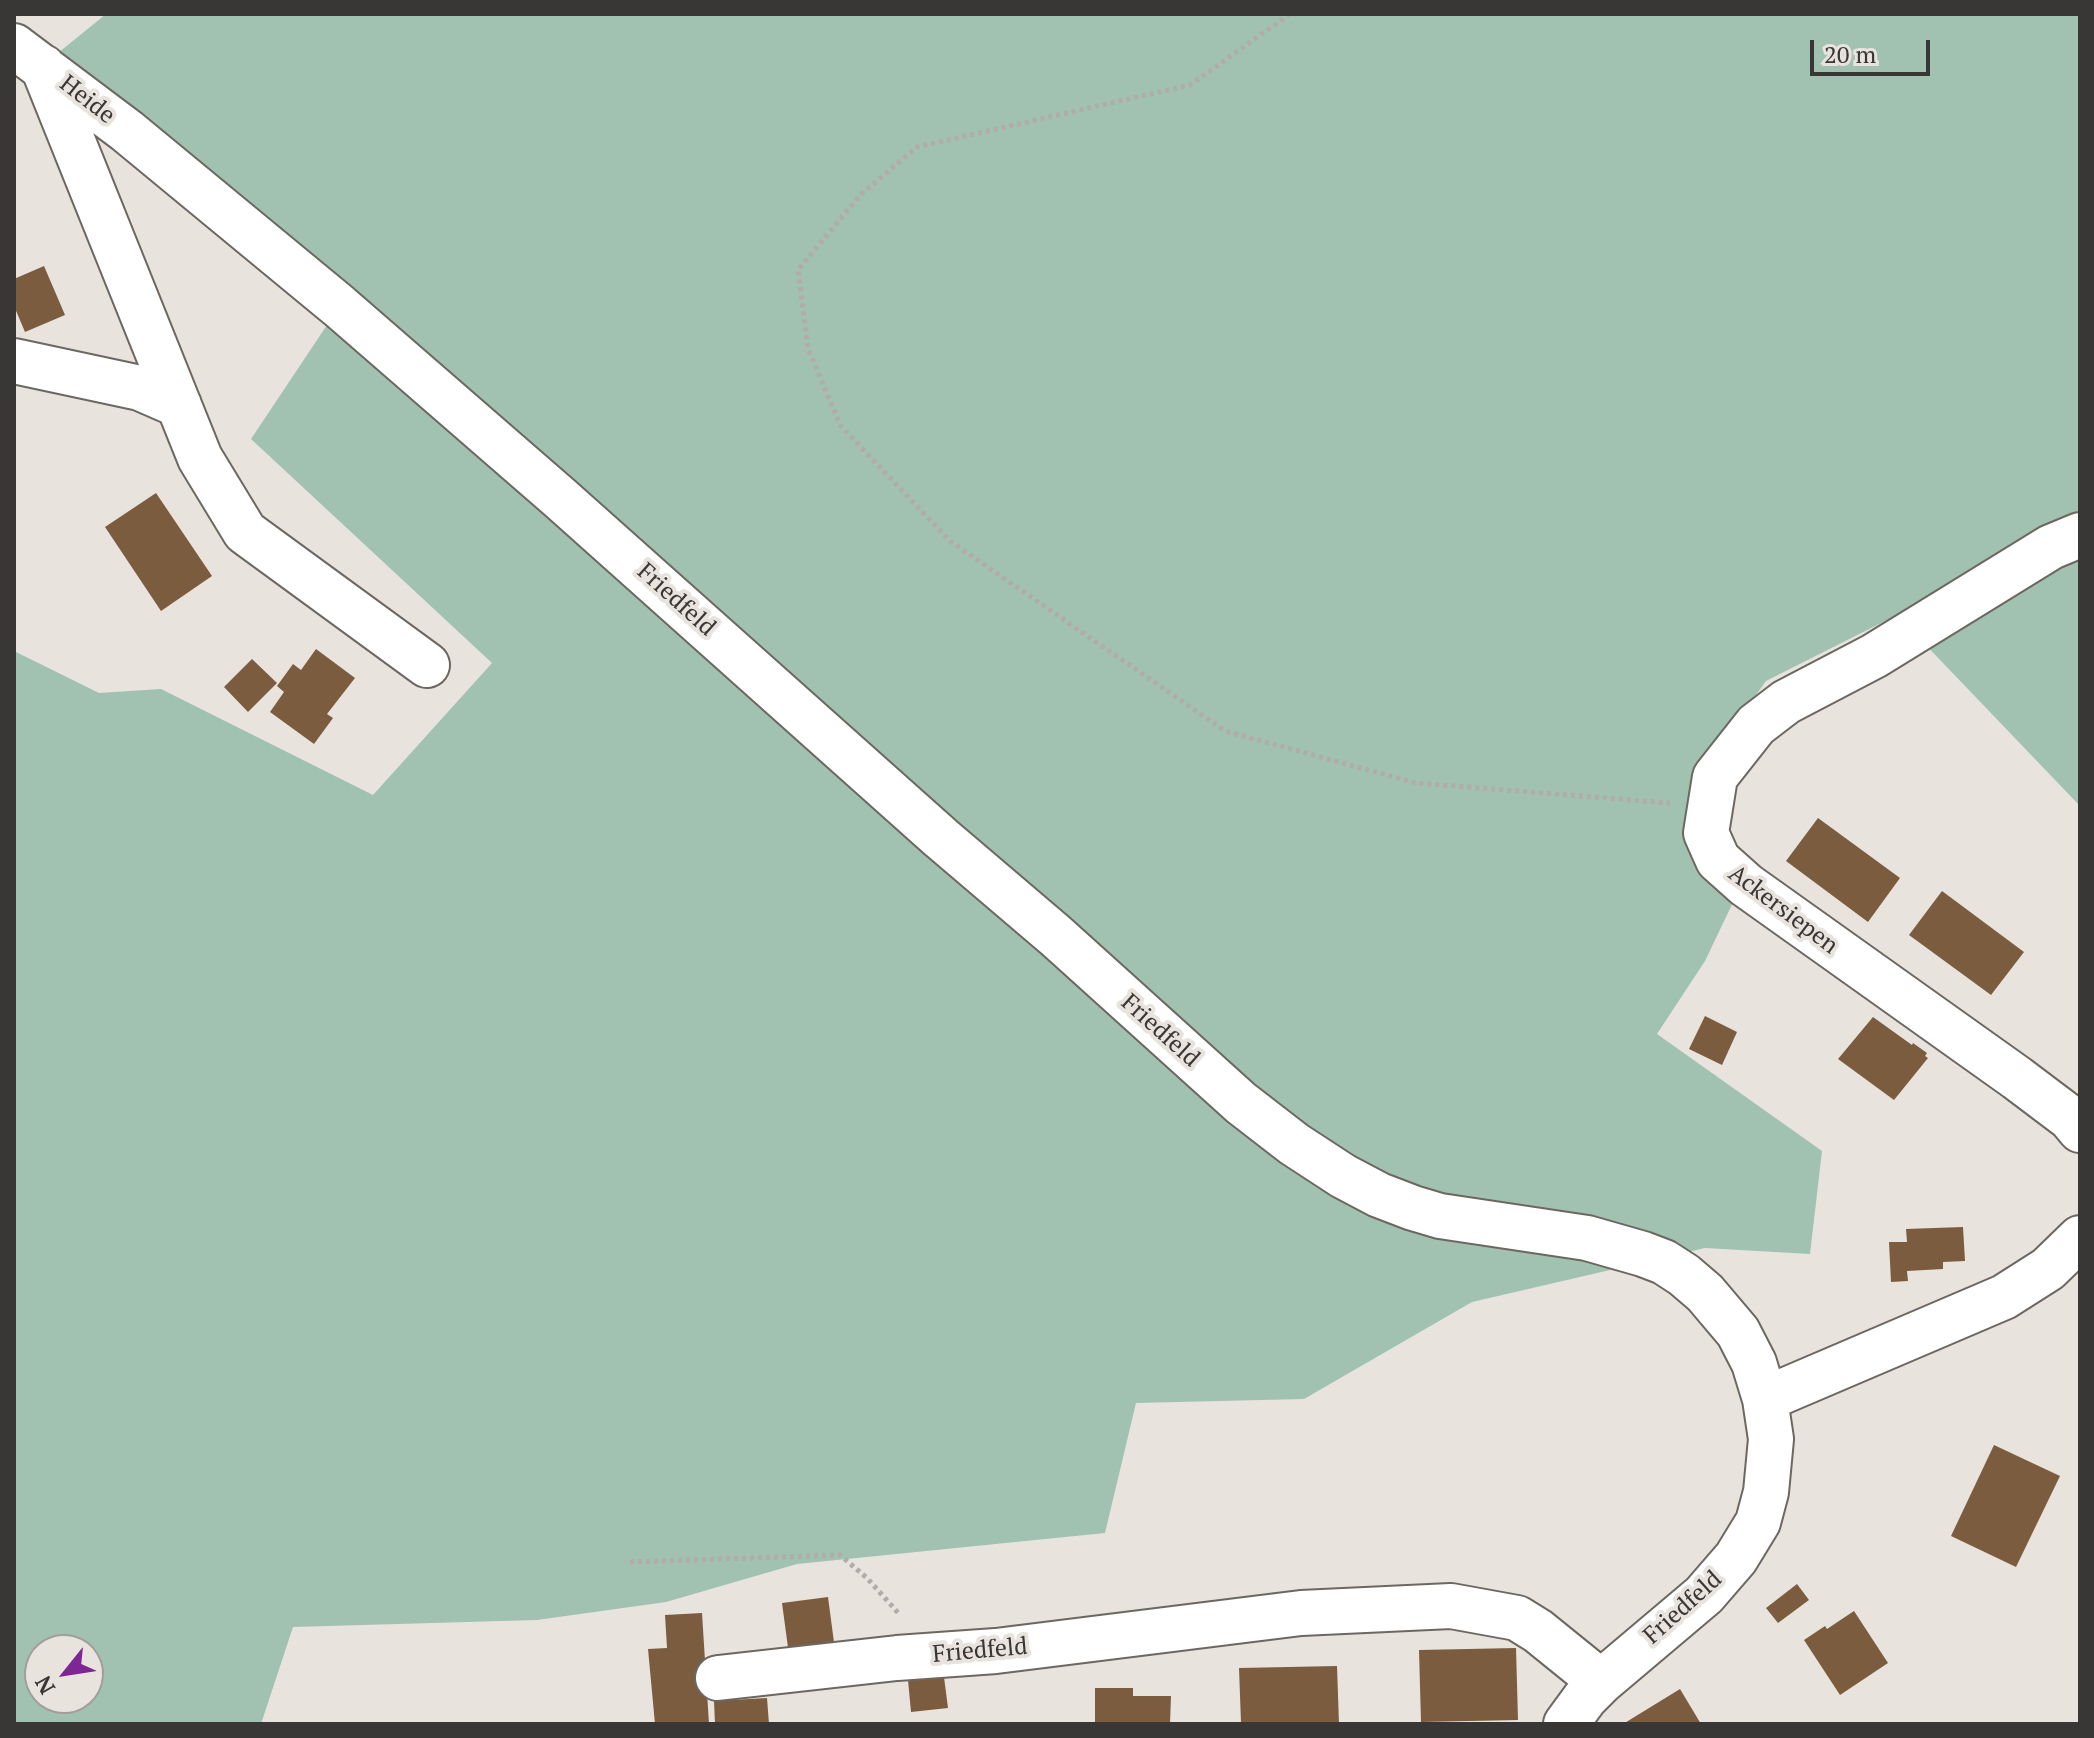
<!DOCTYPE html>
<style>
body{margin:0}
#map{position:relative;width:2094px;height:1738px;overflow:hidden;background:#e9e3dd;font-family:"PT Serif",serif}
canvas{display:block}
.frame{position:absolute;inset:0;border:16px solid #393735;pointer-events:none}
.north{position:absolute;left:24px;top:1634px;width:80px;height:80px;box-sizing:border-box;background:#e9e3dd;border:2px solid #a39e9a;border-radius:50%;rotate:240deg;font-size:22px;font-weight:700;line-height:32px;text-align:center;color:#393735}
.north::after{content:'';display:block;margin:auto;width:28px;height:36px;background:#7d2694;clip-path:polygon(50% 0,100% 100%,50% 72%,0 100%)}
.scale{position:absolute;left:1810px;top:40px;width:120px;height:36px;box-sizing:border-box;border:4px solid #393735;border-top:0;padding-left:10px;font-size:24px;line-height:28px;white-space:nowrap;color:#393735;-webkit-text-stroke:6px #e9e3dd;paint-order:stroke}
</style>
<div id="map">
<canvas width="2094" height="1738"></canvas>
<div class="frame"></div>
<div class="north">N</div>
<div class="scale">20 m</div>
</div>
<script>
const c = document.querySelector('canvas').getContext('2d');
c.lineJoin = 'round';
function fill(path, color) {
  c.fillStyle = color;
  c.fill(path, 'evenodd');
}
function strokePath(path, color, width, dash) {
  c.strokeStyle = color;
  c.lineWidth = width;
  c.lineCap = dash ? 'butt' : 'round';
  c.setLineDash(dash || []);
  c.stroke(path);
}
function label(font, color, halo, rows, align = 'center') {
  c.font = font + ' "PT Serif",serif';
  c.lineWidth = 8;
  c.setLineDash([]);
  c.textBaseline = 'middle';
  c.strokeStyle = halo;
  c.fillStyle = color;
  for (const [text, x, y, turn = 0] of rows) {
    c.save();
    c.translate(x, y);
    c.rotate((+turn || 0) * Math.PI / 180);
    c.textAlign = isNaN(turn) ? turn : align;
    if (halo) c.strokeText(text, 0, 0);
    c.fillText(text, 0, 0);
    c.restore();
  }
}
const green = new Path2D(`
 M106 14H2080V806L1897 615 1766 681 1696 779 1737 894 1705 961 1657 1034 1822 1151 1810 1254 1705 1248 1472 1302 1304 1399 1136 1403 1105 1533 797 1564 666 1602 537 1620 293 1627 261 1724H14V651L99 693 161 689 373 795 492 663 251 439 339 307 42 66ZM40 1650H88V1698H40Z`);
const building = new Path2D(`
 M44 266 65 315 25 332 14 306V279Z
 M156 493 212 576 161 611 105 527Z
 M316 649 355 678 327 714 333 718 314 744 270 712 284 692 277 686 293 664 301 670Z
 M252 659 277 683 248 712 224 687Z
 M1818 818 1900 878 1868 922 1786 861Z
 M1942 891 2024 952 1991 995 1909 935Z
 M1705 1016 1737 1032 1722 1065 1689 1049Z
 M1873 1017 1912 1045 1913 1043 1927 1053 1925 1056 1928 1058 1894 1100 1838 1059Z
 M1963 1227 1965 1261 1943 1262V1269L1907 1271 1908 1281 1891 1282 1889 1242H1907L1906 1229Z
 M1994 1445 2060 1476 2016 1567 1951 1536Z
 M1797 1584 1809 1600 1778 1623 1766 1608Z
 M828 1597 835 1650 789 1655 782 1603Z
 M1854 1611 1888 1663 1840 1695 1804 1640 1825 1626 1827 1629Z
 M702 1613 709 1724H655L648 1649 667 1648 665 1615Z
 M1516 1648 1518 1720 1421 1722 1419 1650Z
 M1337 1666 1339 1724H1284V1722L1241 1723 1239 1668Z
 M944 1677 948 1708 911 1712 908 1680Z
 M1095 1688H1133V1696H1171L1170 1724H1095Z
 M1680 1689 1701 1724H1623Z
 M767 1698 769 1724H715L714 1701Z`);
const path = new Path2D(`
 M1290 14 1190 85 917 147 861 194 798 270 808 348 840 425 950 541 1225 731 1416 783 1670 803
 M630 1562 840 1555 867 1578 900 1615`);
const minor = new Path2D(`
 M14 46 127 131 339 306 560 498 941 838 1056 936 1241 1103 1294 1144 1343 1176 1379 1195 1413 1208 1440 1216 1587 1238 1643 1254 1664 1262 1684 1275 1705 1293 1738 1332 1754 1363 1765 1399 1771 1439 1766 1492 1758 1522 1736 1558 1704 1595 1601 1682 1585 1698 1566 1724
 M43 67 200 458 245 532 427 665
 M14 361 140 388 179 405
 M2080 535 2051 547 1874 656 1786 702 1756 725 1715 777 1706 833 1718 860 1746 885 2017 1078 2070 1118 2080 1130
 M1765 1399 2004 1297 2048 1269 2080 1238
 M718 1678 897 1658 996 1651 1301 1613 1451 1606 1517 1618 1538 1631 1601 1682`);
const streetNames = [
 ["Heide",87,100,38],
 ["Friedfeld",676,600,42],
 ["Ackersiepen",1783,910,37],
 ["Friedfeld",1160,1031,42],
 ["Friedfeld",1683,1608,-42],
 ["Friedfeld",980,1651,-5]
];
fill(green, '#a1c2b1');
fill(building, '#7b5c3f');
strokePath(minor, '#6d6761', 48);
strokePath(path, '#b1aca8', 5, [4, 4]);
strokePath(minor, '#fff', 44);
label('24px', '#393735', '#e9e3dd', streetNames);
</script>
